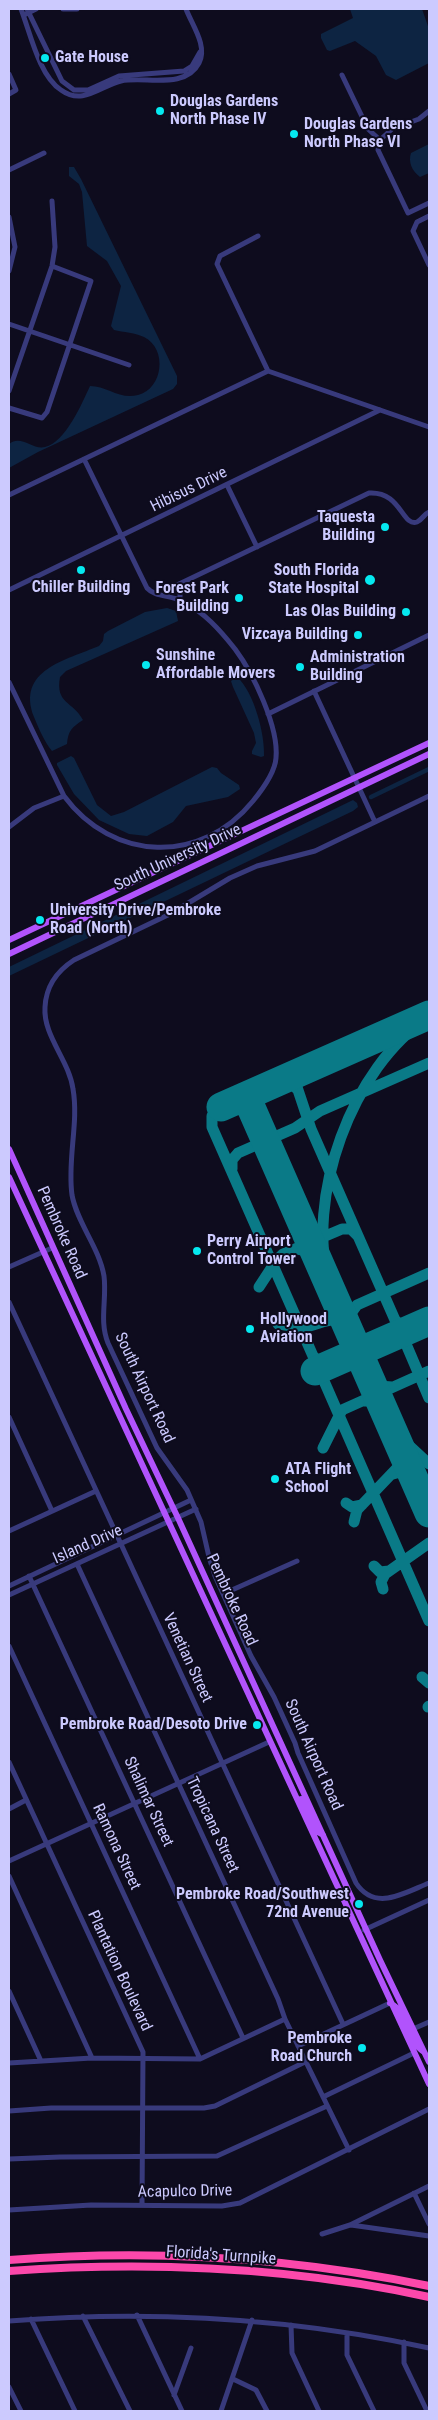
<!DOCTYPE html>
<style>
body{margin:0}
#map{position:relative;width:438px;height:2420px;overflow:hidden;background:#0e0c1e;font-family:"Roboto Condensed",sans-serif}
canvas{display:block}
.frame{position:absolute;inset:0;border:10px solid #cccafe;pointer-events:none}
</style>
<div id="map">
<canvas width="438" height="2420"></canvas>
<div class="frame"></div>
</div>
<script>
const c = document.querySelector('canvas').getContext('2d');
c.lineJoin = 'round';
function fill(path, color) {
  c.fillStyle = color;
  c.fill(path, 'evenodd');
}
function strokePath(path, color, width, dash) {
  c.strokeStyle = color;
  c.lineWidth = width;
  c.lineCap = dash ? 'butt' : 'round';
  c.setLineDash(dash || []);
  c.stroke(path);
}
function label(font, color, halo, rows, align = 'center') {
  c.font = font + ' "Roboto Condensed",sans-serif';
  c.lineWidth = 4;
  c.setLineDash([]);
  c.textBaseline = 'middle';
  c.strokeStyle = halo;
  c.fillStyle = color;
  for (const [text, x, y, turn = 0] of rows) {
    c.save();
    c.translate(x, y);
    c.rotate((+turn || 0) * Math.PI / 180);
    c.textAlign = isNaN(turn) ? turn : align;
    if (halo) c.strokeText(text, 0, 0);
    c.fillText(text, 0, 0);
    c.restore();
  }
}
const water = new Path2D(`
 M350 9H422L429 29V63L396 80 386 75 376 56 355 41 330 51 327 50 321 38V34L353 18Z
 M429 144V173L420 177C412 171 408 162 411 153Z
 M69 167H74L81 179 177 376V384L173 389 38 452 9 468V444C21 434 32 450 45 447 66 442 82 403 90 386 107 386 120 400 138 395 163 389 168 349 144 337 136 333 123 332 114 330L111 326 121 286 107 261 87 246 82 192 79 184 69 176Z
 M167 608 176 611 178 621 66 671 60 677C55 704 73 701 83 720 72 727 68 731 67 744L52 751C44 741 39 729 34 717 16 670 66 660 99 646L103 641 104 634 108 631 145 612Z
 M237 677C254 692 265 734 264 756L261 757 252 754V751L256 743 254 733 233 687 231 681Z
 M71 756 74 758 97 805 111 816 124 812 212 767 217 768 221 773 239 785 240 789 228 797 186 806 173 822 147 836 129 834 99 820 74 794 57 765V763Z
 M353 800 357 803 358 807 353 811 9 976V967Z`);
const canal = new Path2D(`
 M371 797 429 769`);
const taxiway = new Path2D(`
 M299 1073 297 1087 311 1129 395 1320 402 1327 411 1329
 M274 1084 288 1080 297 1089
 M221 1107 212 1116V1127L313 1356 321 1364H330
 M232 1169V1160L238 1153 295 1128 320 1111 429 1063
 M296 1249 310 1251 320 1263
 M259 1287 276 1261 283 1254 342 1229H351L358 1236
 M330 1287C304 1199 352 1066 429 1017
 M278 1324C287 1325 300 1328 310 1326 326 1322 336 1313 349 1330V1316L357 1305 429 1273
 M411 1329 406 1337V1344L429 1398
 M330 1364 325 1371 324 1381 429 1621
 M369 1375 379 1386 392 1387
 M362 1401H372L379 1405 402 1439 429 1464
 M323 1448 342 1410 429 1371
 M393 1474 404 1471 414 1479
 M346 1503 352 1507 362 1505
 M354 1522 357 1510 399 1466 401 1457 400 1446
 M374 1566 380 1572 389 1571
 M383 1589 381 1582 385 1574 429 1543
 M422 1677 429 1683
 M428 1707 429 1706`);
const runway = new Path2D(`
 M246 1096 429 1513
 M221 1107 429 1015
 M315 1371 429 1321`);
const minor = new Path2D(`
 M21 9C30 32 39 76 61 90 83 106 100 86 121 81 145 76 185 90 199 63 208 46 192 25 186 9
 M27 9 62 81 74 90H88L119 76 184 71 192 66 200 52
 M63 9H77
 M26 14 36 9
 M9 74 16 90 9 94
 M342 75 368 129 380 140 378 150 408 213 429 203
 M380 140 392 129 419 119 429 111
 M9 170 44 153
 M429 216 417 222 413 231 429 265
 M9 217 15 247 9 271
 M258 236 220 256 217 264 268 371
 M9 324 129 365
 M268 371 429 427
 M9 391 52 266 55 247 52 201
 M9 408 42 418 47 412 91 281 52 266
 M227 485 257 547
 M9 495 268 371
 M9 590 380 410
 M166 596 170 588 177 585 369 493C401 491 402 527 417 522 422 520 424 514 429 512
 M180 600V589L184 583
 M9 682 64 796C113 862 201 865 253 801 262 790 275 772 276 758 279 727 253 673 235 649 220 630 204 612 182 601 170 595 155 597 147 588L84 459
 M314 691 375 822
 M268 714 429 635
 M429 796 315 851 257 866 230 878 170 914 74 960C57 971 46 987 45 1007 43 1036 69 1060 73 1089 79 1123 67 1160 72 1195 77 1223 99 1247 104 1276 107 1299 99 1321 108 1343L157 1448 187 1490 201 1522 209 1557 215 1576 251 1656 274 1697 295 1743 298 1753 356 1883C375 1912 404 1893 429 1883
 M9 827 34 808 64 796
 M9 1267 52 1248
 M9 1302 343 2024
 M9 1417 52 1511
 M9 1531 96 1491
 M77 1564 278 1999 285 2019 349 2150
 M29 1576 243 2038
 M9 1586 191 1500
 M223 1594 297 1561
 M9 1595 196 1509
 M9 1646 200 2059
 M9 1762 143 2052 142 2205
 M9 1809 26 1800
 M9 1861 269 1742
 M9 1876 92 2058
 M364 1930 429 1900
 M9 1991 41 2061
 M413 2029 429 2022
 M298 2046 390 2003
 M9 2063 92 2058 200 2059 285 2019
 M323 2097 414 2053
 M9 2111 51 2108H204L215 2106 305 2062
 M9 2159 60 2157 217 2156 327 2106
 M414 2193 429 2224
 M9 2210 91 2205 222 2206 240 2203 429 2109
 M351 2225 429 2236
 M322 2234 350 2225 429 2186
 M137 2315 182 2411
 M83 2316 130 2411
 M31 2319 75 2411
 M9 2321C150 2310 291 2318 429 2348
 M291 2325 292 2353 319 2411
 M347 2333V2355L374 2411
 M404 2342V2363L427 2411
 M233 2379 256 2390 267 2411
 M9 2387 21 2411
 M174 2395 191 2348
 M221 2411 252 2320`);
const major = new Path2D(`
 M9 940 429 743
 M9 954 429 754
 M9 1149 126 1409 178 1518 380 1960 429 2062
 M9 1177 429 2084
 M301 1799 316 1831 323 1835
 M390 2003C408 2012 407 2041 424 2052`);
const highway = new Path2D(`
 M9 2260C150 2249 290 2257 429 2286
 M9 2271C150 2261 291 2267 429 2297`);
const markers = [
 [45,58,5,"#05e9f0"],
 [160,111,5,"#05e9f0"],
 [294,134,5,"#05e9f0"],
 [385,527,5,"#05e9f0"],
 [81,570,5,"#05e9f0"],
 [370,580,6,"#05e9f0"],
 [239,598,5,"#05e9f0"],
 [406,612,5,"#05e9f0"],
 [358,635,5,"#05e9f0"],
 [146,665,5,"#05e9f0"],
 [300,667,5,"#05e9f0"],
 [40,920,5,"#05e9f0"],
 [197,1251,5,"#05e9f0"],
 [250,1329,5,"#05e9f0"],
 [275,1479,5,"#05e9f0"],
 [257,1725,5,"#05e9f0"],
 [359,1904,5,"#05e9f0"],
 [362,2048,5,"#05e9f0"]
];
const poiNames = [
 ["Gate House",55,58],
 ["Douglas Gardens",170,102],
 ["North Phase IV",170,120],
 ["Douglas Gardens",304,125],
 ["North Phase VI",304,143],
 ["Taquesta",375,518,"right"],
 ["Building",375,536,"right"],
 ["South Florida",359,571,"right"],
 ["State Hospital",359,589,"right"],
 ["Chiller Building",81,588,"center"],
 ["Forest Park",229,589,"right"],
 ["Building",229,607,"right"],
 ["Las Olas Building",396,612,"right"],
 ["Vizcaya Building",348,635,"right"],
 ["Sunshine",156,656],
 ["Affordable Movers",156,674],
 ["Administration",310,658],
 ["Building",310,676],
 ["University Drive/Pembroke",50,911],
 ["Road (North)",50,929],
 ["Perry Airport",207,1242],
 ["Control Tower",207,1260],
 ["Hollywood",260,1320],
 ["Aviation",260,1338],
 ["ATA Flight",285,1470],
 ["School",285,1488],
 ["Pembroke Road/Desoto Drive",247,1725,"right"],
 ["Pembroke Road/Southwest",349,1895,"right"],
 ["72nd Avenue",349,1913,"right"],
 ["Pembroke",352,2039,"right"],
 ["Road Church",352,2057,"right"]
];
const streetNames = [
 ["Hibisus Drive",189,490,-26],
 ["South University Drive",178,858,-25],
 ["Pembroke Road",61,1233,66],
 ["South Airport Road",144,1388,65],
 ["Island Drive",88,1545,-24],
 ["Pembroke Road",231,1600,65],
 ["Venetian Street",187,1658,65],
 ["South Airport Road",313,1755,66],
 ["Shalimar Street",148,1802,65],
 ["Tropicana Street",212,1825,65],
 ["Ramona Street",116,1847,65],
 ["Plantation Boulevard",119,1971,65],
 ["Acapulco Drive",185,2192,-1],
 ["Florida's Turnpike",221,2256,4]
];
fill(water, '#0d2442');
strokePath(canal, '#0d2442', 4.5);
strokePath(taxiway, '#0a7a87', 11);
strokePath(runway, '#0a7a87', 29);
strokePath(minor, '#383a7c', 5);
strokePath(major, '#b153fc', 6);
strokePath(highway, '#fc48ab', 8);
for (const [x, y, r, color] of markers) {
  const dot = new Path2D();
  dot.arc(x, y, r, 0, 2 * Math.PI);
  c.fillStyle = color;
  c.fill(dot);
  strokePath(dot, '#0e0c1e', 2);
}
label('bold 16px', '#cccafe', '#0e0c1e', poiNames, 'left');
label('16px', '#cccafe', '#0e0c1e', streetNames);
</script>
